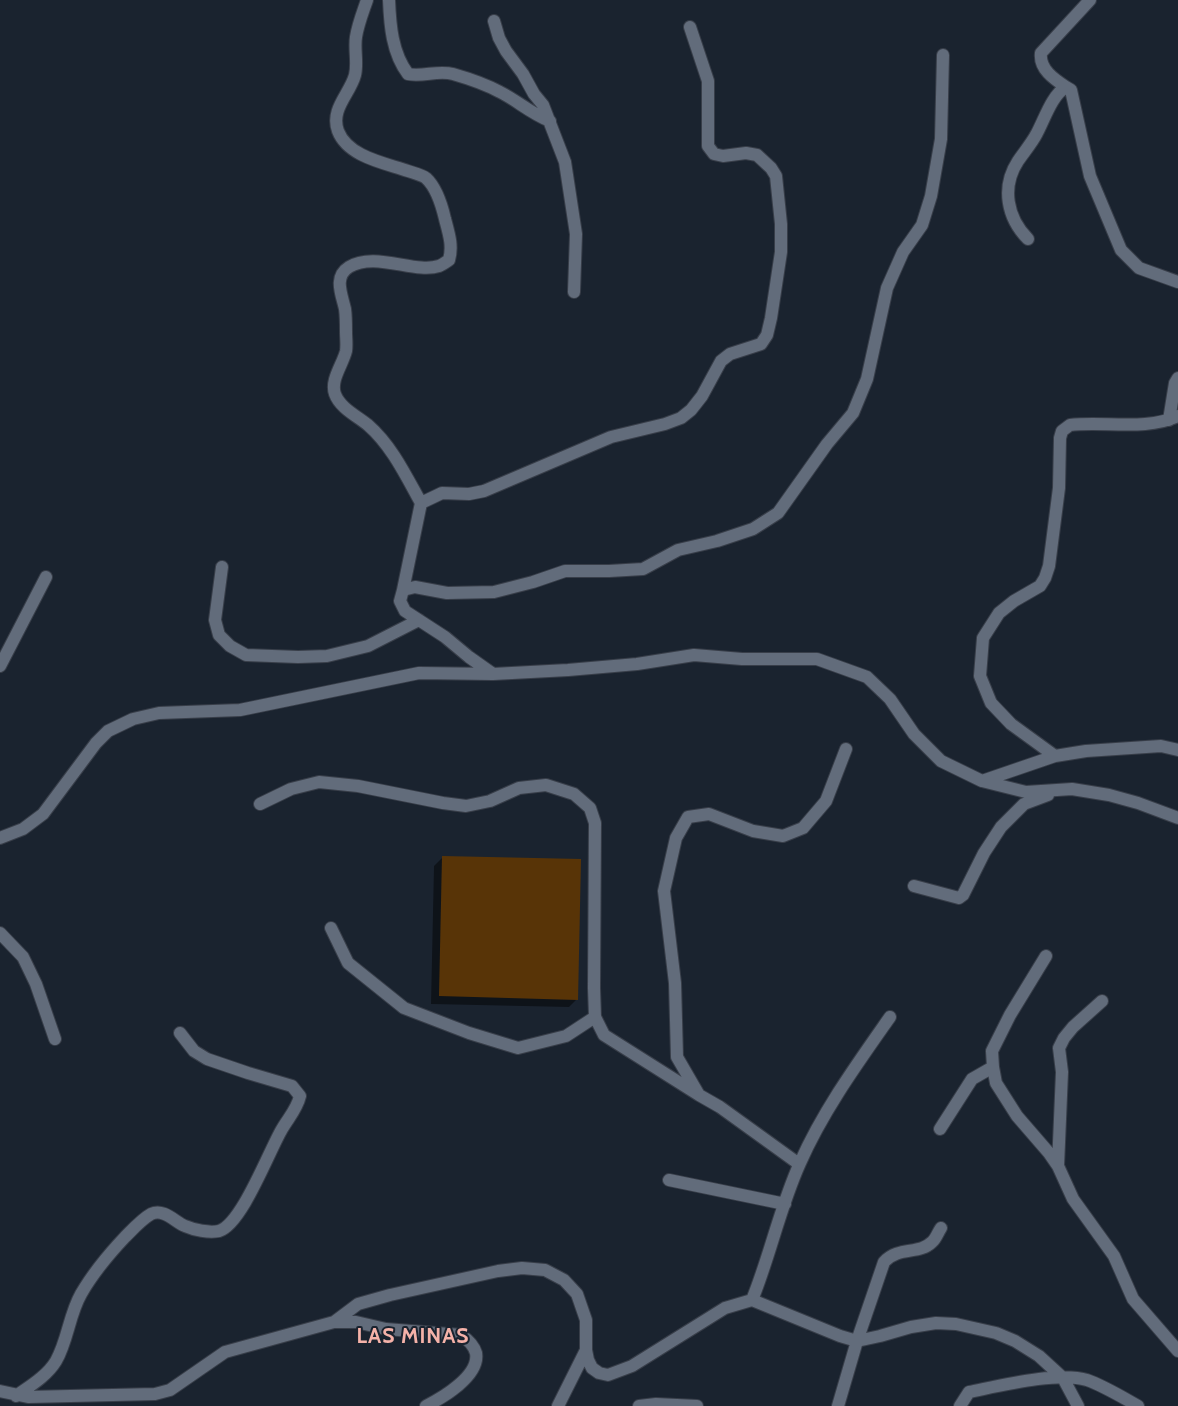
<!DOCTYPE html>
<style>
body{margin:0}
canvas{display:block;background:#1a232f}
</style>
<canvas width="1178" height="1406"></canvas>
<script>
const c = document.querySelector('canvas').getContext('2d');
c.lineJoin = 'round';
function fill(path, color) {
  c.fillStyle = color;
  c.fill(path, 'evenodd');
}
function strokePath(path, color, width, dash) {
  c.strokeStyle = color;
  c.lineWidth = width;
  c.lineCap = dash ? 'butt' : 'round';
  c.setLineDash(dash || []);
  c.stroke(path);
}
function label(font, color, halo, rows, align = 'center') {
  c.font = font + ' Cabin,sans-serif';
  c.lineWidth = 4;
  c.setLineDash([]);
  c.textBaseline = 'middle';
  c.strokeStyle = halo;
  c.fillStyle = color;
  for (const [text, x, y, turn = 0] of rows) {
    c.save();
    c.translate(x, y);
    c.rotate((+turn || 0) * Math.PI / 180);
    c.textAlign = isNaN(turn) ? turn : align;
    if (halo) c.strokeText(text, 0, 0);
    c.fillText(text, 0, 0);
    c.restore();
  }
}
const shadow = new Path2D(`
 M442 858 577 999 569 1007 431 1004 434 866Z`);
const building = new Path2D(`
 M442 856 581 859 578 1000 439 996Z`);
const minor = new Path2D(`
 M367 0C363 12 358 24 356 37 354 49 358 63 355 75 350 94 330 109 338 131 348 157 385 163 408 171 414 173 422 175 426 178 437 188 442 206 445 219 449 234 453 246 449 260 446 262 442 265 439 266 415 274 375 251 349 267 333 277 342 295 345 309 346 316 346 324 346 332 346 338 347 345 346 351 343 364 330 380 335 394 340 408 357 416 368 425 392 446 406 476 421 503L403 590
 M389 0C390 25 392 53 408 74 423 77 438 70 453 74 467 78 487 85 500 92 518 101 530 113 550 121
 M494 21 499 38 506 51 523 74 534 94 543 105 565 162 576 234 574 292
 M1066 87C1054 79 1039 69 1041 53L1090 0
 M1028 239C1007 218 1001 187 1018 161 1024 152 1032 143 1037 133 1045 118 1052 95 1066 87L1071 90 1090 176 1121 250 1139 268 1178 282
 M1169 420 1175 383 1178 378
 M421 503 442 493 469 494 484 491 611 437 665 424 681 418 691 410 702 396 721 361 730 354 761 344 767 335 771 318 781 252V224L776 176 771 168 757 155 746 153 723 156 714 154 708 146V81L690 27
 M222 567 215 620 219 635 230 646 246 655 298 657 327 656 368 646 419 620
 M0 666 46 577
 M493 674 469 657 445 637 405 611 400 601 403 590 415 587 447 593 494 592 533 582 565 571H609L643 569 678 550 717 541 753 529 778 513 827 444 853 413 867 379 887 288 903 252 922 225 931 196 941 139 943 55
 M1055 756 1011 724 991 703 980 676 983 638 999 613 1014 601 1040 586 1045 578 1049 566 1059 488 1060 438 1062 431 1070 425C1104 421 1147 431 1178 416
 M982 781 1055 756 1086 751 1161 746 1178 750
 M260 804 291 789 319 782 358 786 443 803 466 806 490 801 519 788 546 785 574 794 590 808 595 823 594 988 595 1017 604 1035 699 1095
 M0 838 23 829 43 814 96 743 108 731 133 719 159 713 240 710 419 673 493 674 568 670 637 664 694 655 742 659H817L867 677 890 699 914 734 941 761 982 781 1026 792 1072 789 1109 795 1138 803 1178 818
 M914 886 959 898 963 895 984 853 1001 827 1024 804 1048 795
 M331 928 348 963 404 1008 469 1033 518 1048 566 1036 595 1017
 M0 933 23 957 36 984 55 1039
 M1046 956 1010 1015 992 1051 993 1067 996 1083 1017 1116 1049 1153 1058 1166 1073 1199 1114 1256 1133 1299 1178 1351
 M940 1129 972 1079 993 1067
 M799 1164 720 1107 699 1095 677 1057 675 983 664 891 676 838 688 817 709 814 753 831 783 836 803 828 826 801 846 749
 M1058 1166 1062 1072 1059 1048 1064 1038 1073 1027 1102 1001
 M669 1180 785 1204
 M752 1300C770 1256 780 1207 800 1163 823 1111 857 1064 890 1017
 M334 1322 358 1304 390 1295 498 1271 522 1268 545 1270 564 1280 577 1294 586 1320V1350L588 1360 592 1368 599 1373 608 1375 632 1366 725 1308 752 1300 840 1336 857 1341 880 1336 911 1327 936 1323 956 1324 996 1333 1015 1341 1039 1356 1063 1378 1078 1406
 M0 1391 28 1397 155 1394 170 1390 225 1352 334 1322H356L386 1329 461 1335C467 1339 474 1346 476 1353 480 1376 442 1398 426 1406
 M16 1396C30 1386 47 1376 56 1361 68 1340 69 1315 81 1294 93 1273 109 1254 125 1237 133 1229 142 1219 151 1214 164 1208 175 1222 185 1226 194 1230 209 1233 219 1231 242 1224 269 1151 282 1129 289 1117 297 1109 300 1096L292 1086 248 1073 207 1059 194 1051 180 1033
 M558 1406 586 1350
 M639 1406 656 1404 697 1406
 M838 1406 857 1341 884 1262C899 1246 919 1255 932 1242 936 1239 938 1232 941 1228
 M960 1406 969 1392C999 1386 1058 1371 1087 1380 1104 1386 1122 1397 1138 1406`);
const districtNames = [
 ["LAS MINAS",413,1337]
];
fill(shadow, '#0007');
fill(building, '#583407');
strokePath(minor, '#383e49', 14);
strokePath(minor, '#626c7b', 12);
c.letterSpacing = '1px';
label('bold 21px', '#f5b2a9', '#1a232f', districtNames);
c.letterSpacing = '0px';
</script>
